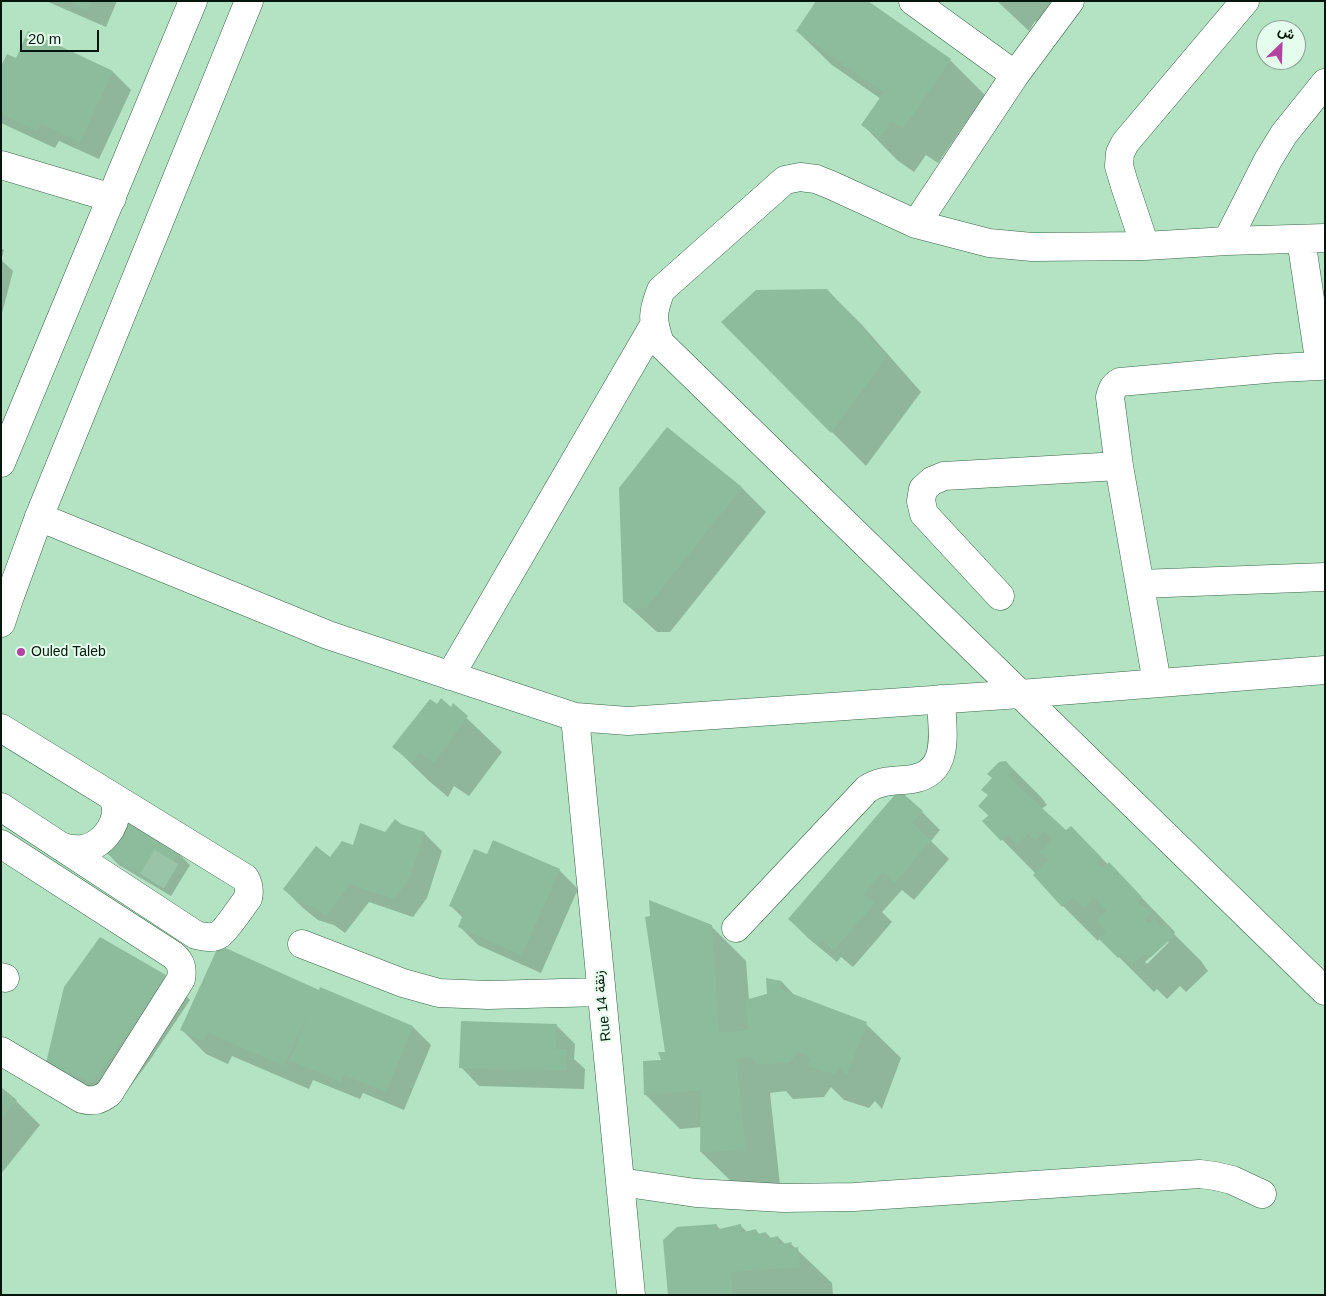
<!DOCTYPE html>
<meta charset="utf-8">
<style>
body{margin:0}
#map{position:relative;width:1326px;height:1296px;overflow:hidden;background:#b3e3c2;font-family:Helvetica,Vazirmatn,sans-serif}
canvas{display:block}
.frame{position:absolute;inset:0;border:2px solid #05170c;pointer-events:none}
.north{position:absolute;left:1256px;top:20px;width:50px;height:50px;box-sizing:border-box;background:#e5fdec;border:1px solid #8ba192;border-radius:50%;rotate:24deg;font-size:14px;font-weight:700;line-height:20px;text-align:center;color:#05170c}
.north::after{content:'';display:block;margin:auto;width:18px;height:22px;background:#b243a0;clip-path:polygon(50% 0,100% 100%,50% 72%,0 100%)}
.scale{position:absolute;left:20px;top:30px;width:79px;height:22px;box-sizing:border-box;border:2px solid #05170c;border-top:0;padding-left:6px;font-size:15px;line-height:18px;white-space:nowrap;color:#05170c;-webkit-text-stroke:4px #e5fdec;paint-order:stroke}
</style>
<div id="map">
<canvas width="1326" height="1296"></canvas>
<div class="frame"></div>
<div class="north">ش</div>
<div class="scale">20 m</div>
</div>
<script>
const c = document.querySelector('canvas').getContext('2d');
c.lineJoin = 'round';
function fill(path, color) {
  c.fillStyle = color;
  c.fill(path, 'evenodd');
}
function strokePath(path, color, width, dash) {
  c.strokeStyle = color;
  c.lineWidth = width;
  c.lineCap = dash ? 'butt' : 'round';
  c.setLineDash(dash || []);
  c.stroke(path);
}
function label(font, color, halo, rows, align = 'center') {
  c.font = font + ' Helvetica,Vazirmatn,sans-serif';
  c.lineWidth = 4;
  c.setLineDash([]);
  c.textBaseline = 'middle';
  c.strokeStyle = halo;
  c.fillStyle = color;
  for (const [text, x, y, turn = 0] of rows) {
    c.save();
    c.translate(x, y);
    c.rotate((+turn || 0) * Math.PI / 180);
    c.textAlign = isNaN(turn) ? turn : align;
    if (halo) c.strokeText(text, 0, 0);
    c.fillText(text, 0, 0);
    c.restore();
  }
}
const shadow = new Path2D(`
 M46 1H117L106 27Z
 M865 1 950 60 985 95 938 163 926 155 914 172 897 160 863 125 881 99 832 65 797 31Z
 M997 1H1058L1041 24 1035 21 1029 31Z
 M29 33 113 72 131 90 99 159 59 141 55 148 1 123V69L16 59Z
 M1 248 4 250 1 260 13 271 1 317Z
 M827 290 862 325 921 392 866 466 722 322Z
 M741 487 766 512 670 632H657L624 602Z
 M453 705 502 752 469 796 454 786 448 797 429 781 394 747 437 706 452 709Z
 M1006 762 1041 797 1047 805 1041 809 1066 832 1071 828 1143 899 1175 932 1174 934 1201 961 1208 971 1186 992 1180 986 1167 999 1157 989 1154 992 1100 938 1098 941 1063 906 1035 875 1036 874 984 821 990 817 979 806 989 796ZM1167 941 1169 942 1147 964 1145 962Z
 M922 812 940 830 931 841 949 859 914 900 902 890 882 912 892 922 853 967 841 957 837 962 808 938 789 919Z
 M126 822 178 853 190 865 171 896 119 865 107 853Z
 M401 825 424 833 442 851 427 898 413 917 369 902 345 933 334 925 318 920 303 908 284 889 331 858 353 846 386 833Z
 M488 856 559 870 578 889 541 973 478 945 459 926 463 918 451 906Z
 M711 926 746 961 749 1000 768 994 782 982 795 996 866 1024 901 1058 882 1109 875 1101 869 1108 844 1100 831 1087 824 1097 793 1099 786 1091 770 1093 780 1185 736 1186 701 1152 702 1127 680 1129 645 1094 666 1053Z
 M165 976 190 1000 150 1060 116 1106 72 1087 47 1063Z
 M321 989 413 1027 431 1045 404 1110 363 1093 360 1099 313 1080 309 1089 232 1056 228 1064 206 1054 182 1030 319 992Z
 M556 1025 575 1044 574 1059 585 1069 584 1089 479 1086 461 1067Z
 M1 1089 16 1101 40 1125 1 1174Z
 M716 1225 721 1230 741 1226 747 1232 756 1230 760 1235 766 1233 772 1239 778 1237 786 1245 791 1244 832 1283 833 1295H669Z`);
const building = new Path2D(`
 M68 1H91L87 10Z
 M816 1H868L951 59 903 129 891 121 879 138 861 125 884 92 796 31Z
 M28 31 113 71 80 142 41 123 37 131 1 114V66L7 54 16 58Z
 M827 289 887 356 831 433 721 322 756 290Z
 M667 427 742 487 646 608 632 609 623 602 619 488Z
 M441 698 451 707 453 703 468 716 434 763 419 752 413 763 392 747 430 699 437 704Z
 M1006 761 1013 770 1006 775 1066 830 1071 826 1101 857 1096 863 1103 868 1109 862 1142 897 1137 902 1152 912 1144 919 1149 923 1154 919 1161 929 1166 924 1174 936 1150 958 1144 953 1132 966 1122 954 1118 958 1099 939 1106 932 1097 920 1107 910 1094 897 1084 908 1073 897 1062 907 1033 875 1048 860 1040 852 1052 840 1045 830 1035 840 1027 833 1018 845 1008 835 1001 841 982 821 989 815 978 806 988 795 981 790 992 778 987 774 999 762Z
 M899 790 923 811 912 823 931 840 895 883 883 872 864 894 875 903 834 950 822 940 818 945 788 919Z
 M395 819 401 824 425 832 409 879 394 899 350 884 326 916 314 907 299 902 283 889 316 846 330 857 342 841 353 845 360 823 385 832Z
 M126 820 178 852 158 885 106 853Z
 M493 840 560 869 522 955 458 927 464 912 449 906 474 849 487 854Z
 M649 900 712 925 719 1033 749 1030 745 1000 767 994 766 978 782 981 780 989 867 1022 847 1075 840 1067 834 1074 808 1066 811 1058 798 1051 789 1063 757 1064 751 1057 736 1059 746 1150 700 1152 701 1090 644 1095 643 1061 661 1060 658 1052H665L645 917 650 916Z
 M100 937 166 975 126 1036 92 1083 46 1063 64 987Z
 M219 945 319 990 320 987 413 1026 386 1092 344 1075 341 1082 290 1060 312 1004 284 1066 207 1032 204 1041 180 1030Z
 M461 1021 557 1024 556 1049H567L566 1071 459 1068Z
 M1 1087 17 1100 1 1119Z
 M717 1224 715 1230 741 1224V1233L756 1229 754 1235 766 1232 765 1239 778 1236V1245L792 1242 789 1249 798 1247 800 1267 731 1272 732 1295H668L663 1240 677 1227Z`);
const minorTunnel = new Path2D(`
 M152 881 172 848`);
const minor = new Path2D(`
 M913 1 1015 75
 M1070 1 1015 75 916 224 989 243 1032 247 1145 246 1227 241 1325 238
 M1 165 112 198
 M916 224 831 185 816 179 800 177 785 180 661 290C652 313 652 320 660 343L1325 991
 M1227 241 1268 160 1284 134 1325 83
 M1145 246 1124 183 1119 166 1120 153 1125 143 1245 1
 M39 517 328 635 575 717 628 721 1020 694 1325 670
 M1140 584 1325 577
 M1000 596 924 514 921 501 923 489 932 481 944 476 1119 466
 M450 676 654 325
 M1157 683 1119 466 1110 397C1112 390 1113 386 1120 382L1277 368 1320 366 1301 239
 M575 717 631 1295
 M1 728 245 878C249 885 250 890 248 898 243 905 226 930 220 934 213 939 204 937 196 935L1 807
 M1 844 173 955C181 962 183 968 181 979L109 1093C100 1100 93 1102 82 1099L1 1051
 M62 847C69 849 75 850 82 849 101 846 116 828 116 809 116 805 114 801 113 797
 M736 928 867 789C879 781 891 781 904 780 953 777 942 734 941 699
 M302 944 403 983 439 993 488 995 601 992
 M1 977 5 978
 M620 1182 696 1193 783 1198 854 1197 1200 1174 1215 1176 1232 1180 1262 1194`);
const major = new Path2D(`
 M1 463 193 1
 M1 623 9 599 39 517 249 1`);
const markers = [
 [21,652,5,"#b243a0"]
];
const poiNames = [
 ["Ouled Taleb",31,652]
];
const streetNames = [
 ["Rue 14 زنقة",603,1006,-96]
];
fill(shadow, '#0003');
fill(building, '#8dbc9c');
strokePath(minorTunnel, '#99c4a7', 28, [28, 14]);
strokePath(minor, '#386548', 29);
strokePath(major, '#386548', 29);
strokePath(minor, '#fff', 28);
strokePath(major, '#fff', 28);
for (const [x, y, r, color] of markers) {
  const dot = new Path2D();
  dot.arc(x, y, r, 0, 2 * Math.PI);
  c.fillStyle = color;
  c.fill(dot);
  strokePath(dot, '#e5fdec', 2);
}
label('14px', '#05170c', '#e5fdec', poiNames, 'left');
label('14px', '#05170c', '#e5fdec', streetNames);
</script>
